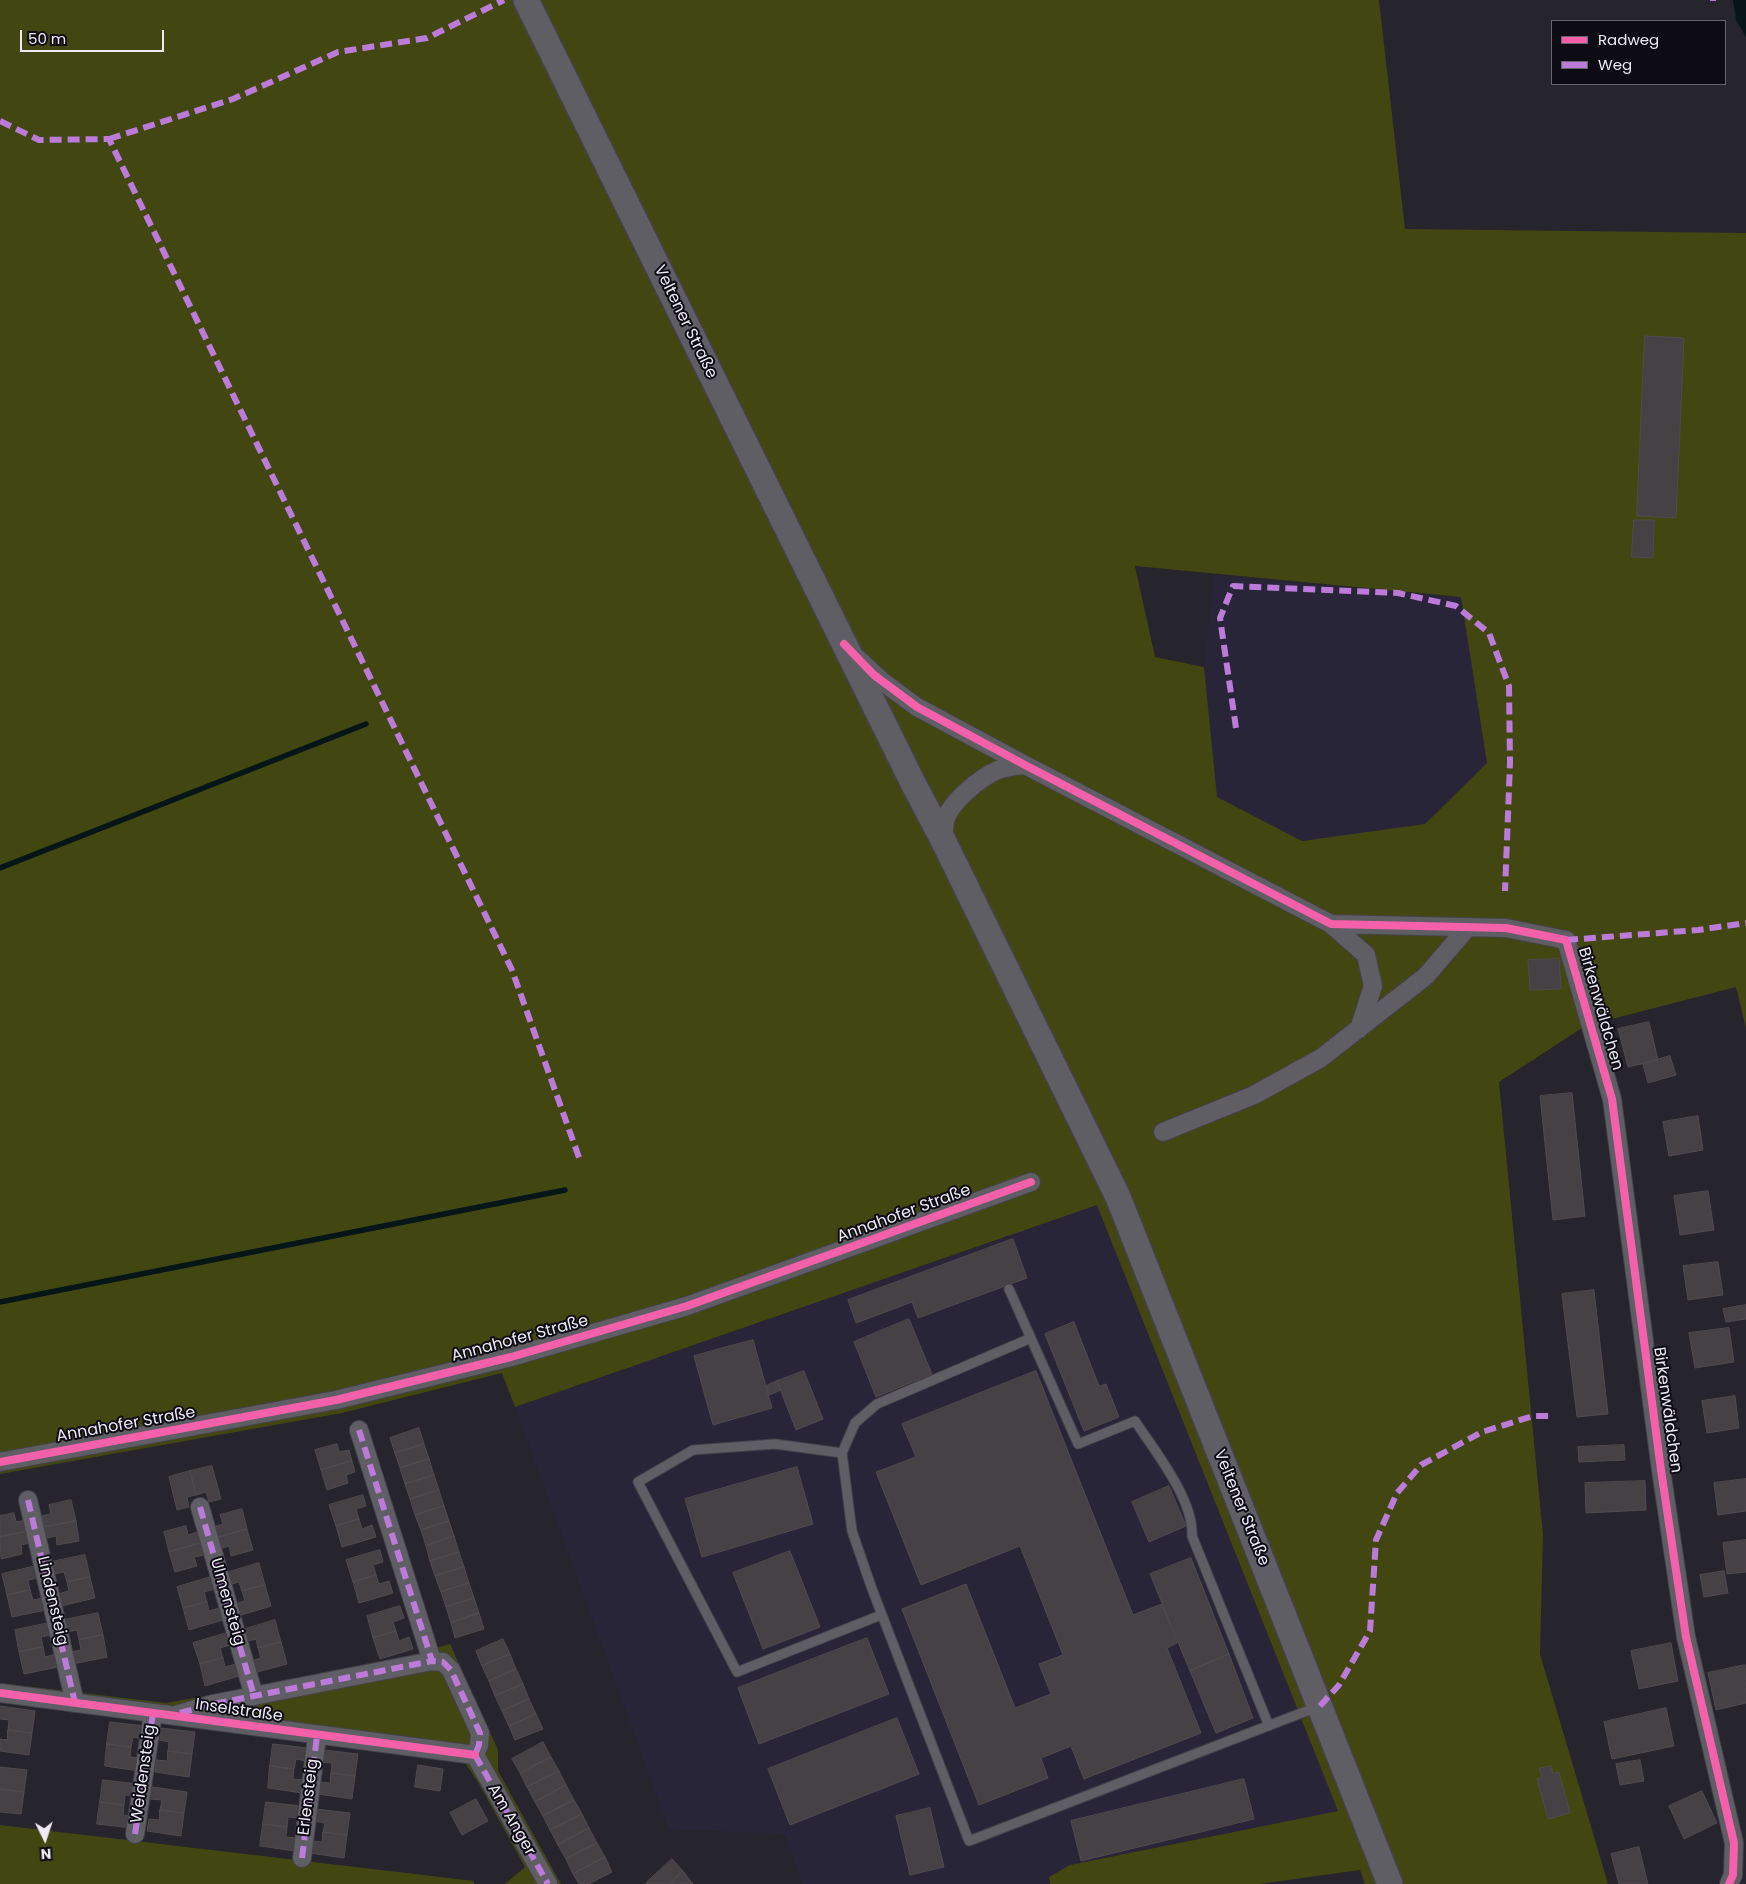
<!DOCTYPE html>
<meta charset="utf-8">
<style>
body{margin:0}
#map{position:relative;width:1746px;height:1884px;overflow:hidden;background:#26242d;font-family:Poppins,sans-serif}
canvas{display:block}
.legend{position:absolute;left:1551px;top:20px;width:175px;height:65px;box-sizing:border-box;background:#0d0b13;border:1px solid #67646e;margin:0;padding:6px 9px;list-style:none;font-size:15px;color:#edeaf6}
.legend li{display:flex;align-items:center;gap:10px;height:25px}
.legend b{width:25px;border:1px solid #67646e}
.north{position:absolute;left:20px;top:1814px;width:50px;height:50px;-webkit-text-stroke:4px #0d0b13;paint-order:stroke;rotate:176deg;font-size:14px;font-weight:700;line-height:20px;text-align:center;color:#edeaf6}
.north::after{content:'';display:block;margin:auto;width:18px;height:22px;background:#edeaf6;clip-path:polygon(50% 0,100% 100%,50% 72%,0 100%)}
.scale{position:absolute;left:20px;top:30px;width:144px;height:22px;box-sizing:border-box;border:2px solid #edeaf6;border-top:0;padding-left:6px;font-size:15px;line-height:18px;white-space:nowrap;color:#edeaf6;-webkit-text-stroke:4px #0d0b13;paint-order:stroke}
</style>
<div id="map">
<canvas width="1746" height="1884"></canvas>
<ul class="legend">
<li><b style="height:6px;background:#f560ab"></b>Radweg</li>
<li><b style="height:6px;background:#bd7bd9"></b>Weg</li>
</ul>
<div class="north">N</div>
<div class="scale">50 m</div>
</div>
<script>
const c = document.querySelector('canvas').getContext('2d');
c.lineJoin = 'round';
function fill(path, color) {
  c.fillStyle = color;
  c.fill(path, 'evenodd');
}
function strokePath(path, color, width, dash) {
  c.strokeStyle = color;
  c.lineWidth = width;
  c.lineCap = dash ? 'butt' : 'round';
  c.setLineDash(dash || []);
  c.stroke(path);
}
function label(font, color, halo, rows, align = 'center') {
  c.font = font + ' Poppins,sans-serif';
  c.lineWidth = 4;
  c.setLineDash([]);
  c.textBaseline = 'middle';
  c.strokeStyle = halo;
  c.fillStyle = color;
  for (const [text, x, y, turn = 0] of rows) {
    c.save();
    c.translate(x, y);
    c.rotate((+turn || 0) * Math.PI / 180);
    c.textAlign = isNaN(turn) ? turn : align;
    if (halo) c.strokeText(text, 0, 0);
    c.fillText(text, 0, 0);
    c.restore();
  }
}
const built = new Path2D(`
 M1214 576 1461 597 1487 763 1425 824 1302 841 1217 798 1204 667Z
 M1098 1205 1338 1811 1071 1865 1049 1877 1050 1884H803L784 1834 669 1829 515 1407Z`);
const green = new Path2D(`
 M0 0H1379L1405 229 1746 233V1028L1736 987 1585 1026 1499 1082 1543 1535 1540 1654 1608 1884H1365L1360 1870 1259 1884H1050L1049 1877 1070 1865 1338 1811 1097 1205 515 1407 502 1373 342 1413 0 1474ZM1135 566 1461 597 1487 763 1425 824 1302 841 1217 797 1204 667 1155 657Z
 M450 1644 498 1750V1771L561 1884H505L525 1867 479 1784 464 1761 0 1701V1683L166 1703 379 1665Z
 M0 1825 474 1881V1884H0Z`);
const water = new Path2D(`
 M1733 0H1746V37L1736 20Z`);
const stream = new Path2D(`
 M0 868 366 724
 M0 1302 565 1190`);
const building = new Path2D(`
 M1645 336 1684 338 1676 518 1637 516Z
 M1634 520H1654L1653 558 1632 557Z
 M1559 959 1561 989 1530 990 1528 960Z
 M1649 1022 1658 1060 1628 1067 1618 1029Z
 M1670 1056 1676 1075 1648 1083 1643 1064Z
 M1572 1093 1585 1216 1553 1220 1540 1096Z
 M1698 1116 1703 1150 1669 1156 1663 1122Z
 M1708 1191 1714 1230 1680 1235 1674 1196Z
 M1013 1239 1027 1278 918 1318 912 1302 856 1323 848 1300Z
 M1718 1262 1723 1295 1688 1300 1683 1266Z
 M1594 1290 1608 1414 1577 1417 1562 1294Z
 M1746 1305V1319L1726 1322 1723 1309Z
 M909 1319 932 1374 876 1397 854 1342Z
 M1074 1322 1099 1386 1106 1384 1119 1417 1084 1431 1045 1334Z
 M1729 1328 1734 1362 1695 1368 1689 1333Z
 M753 1340 772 1408 713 1425 694 1356Z
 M804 1371 823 1419 796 1430 777 1381Z
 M1036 1371 1133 1615 1162 1604 1177 1643 1167 1648 1201 1733 1084 1779 1071 1746 1041 1758 1048 1778 979 1805 902 1609 966 1584 1015 1708 1051 1694 1039 1664 1063 1655 1020 1546 921 1585 876 1472 916 1457 902 1424Z
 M777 1381 781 1390 769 1395 766 1386Z
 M1735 1396 1739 1428 1707 1433 1702 1401Z
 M419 1428 424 1444 395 1453 390 1438Z
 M337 1444 339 1452 349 1450 352 1461 321 1470 315 1450Z
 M424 1444 429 1459 400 1468 395 1453Z
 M1624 1445 1625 1460 1579 1462 1578 1447Z
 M429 1459 434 1475 405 1484 400 1468Z
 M352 1461 355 1472 346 1475 348 1483 327 1490 321 1470Z
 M212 1466 221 1499 209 1502 206 1492 196 1495 190 1471Z
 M797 1467 813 1524 702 1557 685 1499Z
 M190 1471 196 1495 187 1497 189 1507 177 1510 169 1477Z
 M434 1475 439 1490 410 1499 405 1484Z
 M1746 1479V1511L1718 1515 1714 1483Z
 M1645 1481 1646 1510 1586 1513 1585 1483Z
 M1169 1486 1186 1526 1149 1542 1132 1502Z
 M439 1490 444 1506 415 1515 410 1499Z
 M363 1495 366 1506 356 1509 359 1519 336 1526 329 1505Z
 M71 1500 76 1521 44 1527 41 1516 51 1514 49 1505Z
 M444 1506 449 1521 421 1530 415 1515Z
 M242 1509 247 1529 216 1538 213 1527 223 1524 220 1515Z
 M14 1513 16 1522 26 1520 28 1531 0 1537V1516Z
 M359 1519 362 1529 372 1525 376 1537 342 1547 336 1526Z
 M76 1521 79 1541 57 1545 56 1536 46 1538 44 1527Z
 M449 1521 454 1536 426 1546 421 1530Z
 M186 1526 188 1535 198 1532 201 1543 169 1552 164 1532Z
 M247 1529 253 1550 231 1556 229 1546 219 1549 216 1538Z
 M28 1531 30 1543 21 1545 22 1554 1 1559 0 1537Z
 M454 1536 459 1552 430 1561 426 1546Z
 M1746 1540V1572L1727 1574 1723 1543Z
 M201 1543 204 1555 194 1557 197 1566 175 1572 169 1552Z
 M380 1550 383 1562 373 1565 376 1575 353 1582 346 1560Z
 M790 1551 820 1627 763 1649 733 1573Z
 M459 1552 464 1567 435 1576 430 1561Z
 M85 1555 90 1577 67 1582 64 1572 54 1574 51 1562Z
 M1191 1558 1229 1654 1190 1671 1150 1574Z
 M259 1563 265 1585 242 1591 239 1582 229 1585 226 1573Z
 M36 1566 39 1578 28 1580 30 1590 7 1595 2 1574Z
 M464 1567 469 1583 441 1592 435 1576Z
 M1724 1571 1728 1593 1704 1597 1700 1575Z
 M376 1575 379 1584 389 1581 393 1593 359 1603 353 1582Z
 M90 1577 95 1598 61 1606 58 1594 69 1591 67 1582Z
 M211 1577 214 1589 204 1592 207 1602 183 1608 177 1587Z
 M469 1583 474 1598 446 1607 441 1592Z
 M265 1585 271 1606 238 1616 234 1604 245 1601 242 1591Z
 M30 1590 33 1600 43 1598 46 1610 12 1617 7 1595Z
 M474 1598 479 1613 451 1623 446 1607Z
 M207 1602 209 1611 219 1608 223 1620 189 1630 183 1608Z
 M400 1606 404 1618 393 1622 396 1631 373 1638 367 1616Z
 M98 1613 103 1635 79 1640 77 1630 67 1632 64 1620Z
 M479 1613 484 1629 455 1638 451 1623Z
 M275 1620 281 1642 258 1648 256 1639 245 1642 242 1630Z
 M49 1623 51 1635 41 1637 43 1647 19 1652 15 1630Z
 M396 1631 399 1641 409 1637 413 1649 380 1659 373 1638Z
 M227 1633 230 1645 220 1648 223 1658 200 1664 193 1643Z
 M103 1635 107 1657 73 1664 71 1652 81 1650 79 1640Z
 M867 1638 889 1694 759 1744 738 1688Z
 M503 1639 510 1654 482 1666 476 1651Z
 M281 1642 287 1664 254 1673 251 1661 261 1658 258 1648Z
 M1671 1643 1678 1681 1639 1689 1631 1651Z
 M43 1647 45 1657 56 1654 58 1667 24 1674 19 1652Z
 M510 1654 516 1669 489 1681 482 1666Z
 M1229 1654 1253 1718 1216 1733 1190 1671Z
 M223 1658 225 1667 236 1664 239 1676 205 1686 200 1664Z
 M1745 1665 1746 1703 1716 1710 1708 1673Z
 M516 1669 523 1684 495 1696 489 1681Z
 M523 1684 529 1699 502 1711 495 1696Z
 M529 1699 536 1714 509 1726 502 1711Z
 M0 1706 35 1711 32 1733 8 1730 9 1720 0 1719Z
 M1666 1708 1674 1746 1612 1759 1604 1722Z
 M536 1714 543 1729 515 1740 509 1726Z
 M897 1718 919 1774 790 1825 768 1769Z
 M110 1722 145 1726 143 1739 133 1737 131 1747 107 1744Z
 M160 1728 195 1732 192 1754 168 1751 169 1742 159 1740Z
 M8 1730 32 1733 29 1755 0 1751V1739L7 1740Z
 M543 1742 551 1757 520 1773 512 1759Z
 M107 1744 131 1747 130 1757 141 1758 139 1771 105 1766Z
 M273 1744 308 1748 306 1761 296 1759 294 1769 270 1766Z
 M324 1750 358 1754 355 1776 331 1773 332 1763 322 1762Z
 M168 1751 192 1754 189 1777 155 1772 156 1760 167 1761Z
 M551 1757 559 1771 527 1787 520 1773Z
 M1640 1760 1644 1781 1620 1785 1616 1764Z
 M418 1765 443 1769 440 1791 415 1787Z
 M270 1766 294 1769 293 1779 304 1780 302 1793 268 1788Z
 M1551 1766 1553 1774 1559 1772 1570 1813 1548 1819 1537 1779 1542 1777 1539 1769Z
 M0 1767 27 1770 24 1792 0 1789Z
 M559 1771 566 1785 535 1802 527 1787Z
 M331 1773 355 1776 352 1799 318 1794 319 1782 330 1783Z
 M1244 1779 1254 1819 1081 1861 1071 1821Z
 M103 1780 138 1784 136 1796 125 1795 124 1805 100 1802Z
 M566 1785 574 1800 543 1816 535 1802Z
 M153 1787 187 1792 184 1813 160 1810 162 1800 151 1799Z
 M0 1789 24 1792 21 1814 0 1812Z
 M1702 1791 1717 1823 1684 1839 1669 1806Z
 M476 1799 488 1821 462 1835 450 1813Z
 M574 1800 582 1814 550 1830 543 1816Z
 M100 1802 124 1805 123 1815 133 1816 132 1828 97 1824Z
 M266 1802 300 1806 299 1818 288 1817 287 1827 263 1824Z
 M930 1808 944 1867 910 1875 896 1816Z
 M316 1809 350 1813 347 1835 323 1832 325 1823 314 1821Z
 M160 1810 184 1813 181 1836 147 1831 149 1819 159 1820Z
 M582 1814 589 1828 558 1845 550 1830Z
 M263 1824 287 1827 286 1837 296 1838 295 1851 260 1846Z
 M589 1828 597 1843 566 1859 558 1845Z
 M323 1832 347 1835 344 1858 310 1853 312 1841 322 1842Z
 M597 1843 605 1857 573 1874 566 1859Z
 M1639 1847 1648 1884H1619L1611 1854Z
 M605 1857 612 1872 589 1884H579L573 1874Z
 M672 1859 683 1871 669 1884H647L646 1883Z
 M683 1871 693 1884H669Z`);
const service = new Path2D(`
 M1009 1289 1078 1444 1135 1421C1155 1451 1194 1500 1192 1536L1269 1726
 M1031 1338 877 1404 855 1423 842 1453 852 1531 872 1589 969 1841 1317 1707
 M842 1453 775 1444 693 1450 638 1482 737 1672 881 1615`);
const minor = new Path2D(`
 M856 657 883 682 917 707 1025 765 1331 924 1506 928 1566 940 1612 1099 1661 1470 1686 1637 1734 1843 1733 1875 1729 1884
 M943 840C944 834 944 827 945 821 950 802 981 777 998 770 1006 767 1017 766 1025 765
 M1331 924 1366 955 1373 986 1359 1029
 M1163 1132 1254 1095 1321 1058 1426 976 1468 927
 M359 1430 432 1661 443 1662 451 1670 480 1733 479 1745 475 1755
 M0 1462 336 1400 511 1357 687 1306 1031 1182
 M28 1500 75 1703
 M200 1507 254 1696
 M0 1693 475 1755
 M176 1715 213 1704 432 1661
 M475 1755 548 1884
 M135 1834 153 1713
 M302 1858 317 1736`);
const secondary = new Path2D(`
 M526 0 913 783 943 840 1118 1197 1390 1884`);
const quiet = new Path2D(`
 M1713 0V1
 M0 121 39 140 109 139 512 970 581 1163
 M109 139 233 99 338 52 427 38 504 0
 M1236 728 1220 618 1233 586 1398 593 1456 606 1489 633 1509 686 1510 763 1505 891
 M1566 940 1698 930 1746 923
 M359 1430 432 1661 443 1662 451 1670 480 1733 479 1745 475 1755
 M28 1500 75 1703
 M200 1507 254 1696
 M1320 1706 1339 1685 1370 1631 1376 1540 1397 1493 1421 1465 1482 1432 1533 1416H1554
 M180 1713 213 1704 432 1661
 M475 1755 548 1884
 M135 1834 153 1713
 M302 1858 317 1736`);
const cycleway = new Path2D(`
 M844 644 874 675 917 707 1025 765 1331 924 1506 928 1566 940 1612 1099 1661 1470 1686 1637 1734 1843 1733 1875 1729 1884
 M0 1462 336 1400 511 1357 687 1306 1031 1182
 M0 1693 475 1755`);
const streetNames = [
 ["Veltener Straße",685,322,64],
 ["Birkenwäldchen",1600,1009,74],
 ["Annahofer Straße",904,1214,-20],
 ["Annahofer Straße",520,1339,-15],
 ["Birkenwäldchen",1667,1410,82],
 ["Annahofer Straße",126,1425,-10],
 ["Veltener Straße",1241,1508,68],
 ["Lindensteig",52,1601,77],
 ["Ulmensteig",227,1602,74],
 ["Inselstraße",239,1711,8],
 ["Weidensteig",144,1774,-82],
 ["Erlensteig",309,1797,-83],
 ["Am Anger",511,1820,60]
];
fill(built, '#292539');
fill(green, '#424712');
fill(water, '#061517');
strokePath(stream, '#061517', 5.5);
fill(building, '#464144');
strokePath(building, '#504b4e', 1);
strokePath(service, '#44424a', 11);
strokePath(minor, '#44424a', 20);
strokePath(secondary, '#44424a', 28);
strokePath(service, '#605e65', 9);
strokePath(minor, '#605e65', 18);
strokePath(secondary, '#605e65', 25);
strokePath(quiet, '#bd7bd9', 6, [12, 6]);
strokePath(cycleway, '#f560ab', 8);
label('16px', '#edeaf6', '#0d0b13', streetNames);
</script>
